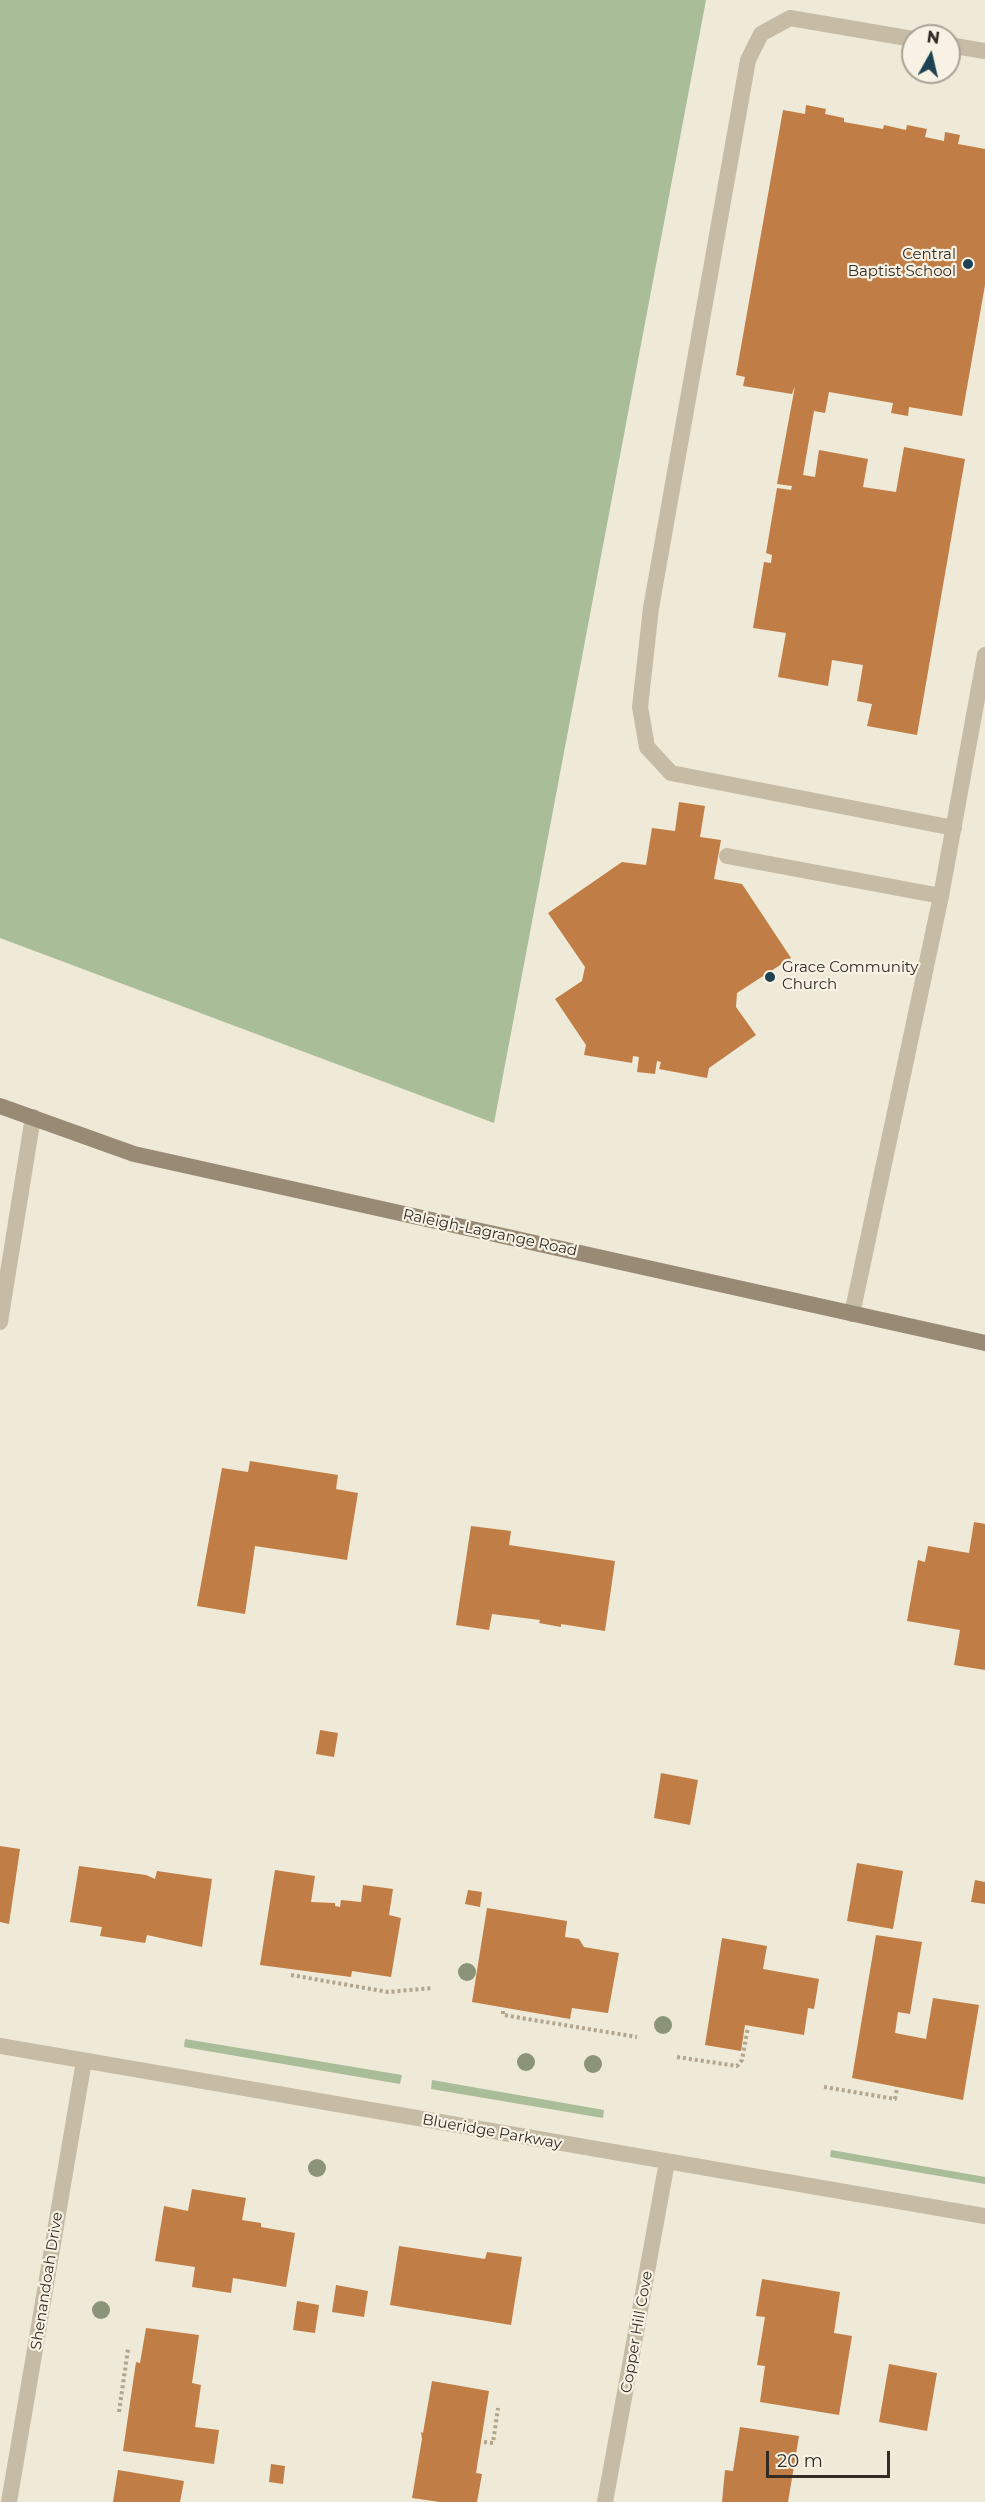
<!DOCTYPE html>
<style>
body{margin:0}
#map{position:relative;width:985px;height:2502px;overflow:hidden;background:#efe9d7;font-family:Montserrat,sans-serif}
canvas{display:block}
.north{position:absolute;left:901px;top:24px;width:60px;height:60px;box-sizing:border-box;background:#f7f2e3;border:2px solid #a8a397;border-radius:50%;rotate:8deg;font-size:16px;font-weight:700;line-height:24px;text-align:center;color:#322c25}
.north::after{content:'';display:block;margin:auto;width:21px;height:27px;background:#1d4251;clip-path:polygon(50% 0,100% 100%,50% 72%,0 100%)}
.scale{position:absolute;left:766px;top:2451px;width:124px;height:27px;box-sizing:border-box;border:3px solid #322c25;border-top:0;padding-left:8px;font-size:18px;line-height:21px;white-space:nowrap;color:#322c25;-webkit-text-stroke:4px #f7f2e3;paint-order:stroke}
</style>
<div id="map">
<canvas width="985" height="2502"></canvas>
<div class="north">N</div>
<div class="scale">20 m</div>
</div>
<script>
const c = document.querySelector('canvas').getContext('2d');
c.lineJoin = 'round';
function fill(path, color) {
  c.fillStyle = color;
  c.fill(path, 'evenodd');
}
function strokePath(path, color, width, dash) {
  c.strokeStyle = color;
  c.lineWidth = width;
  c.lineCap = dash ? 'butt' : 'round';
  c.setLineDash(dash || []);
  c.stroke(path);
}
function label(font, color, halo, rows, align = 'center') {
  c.font = font + ' Montserrat,sans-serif';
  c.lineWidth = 4.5;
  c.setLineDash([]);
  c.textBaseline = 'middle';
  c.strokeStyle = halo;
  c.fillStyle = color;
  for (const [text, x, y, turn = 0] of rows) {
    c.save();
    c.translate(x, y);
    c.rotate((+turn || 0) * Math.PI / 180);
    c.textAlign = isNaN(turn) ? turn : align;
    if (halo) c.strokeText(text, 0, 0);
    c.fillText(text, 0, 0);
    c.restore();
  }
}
const green = new Path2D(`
 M0 0H706L494 1123 0 938Z
 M185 2039 402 2075 400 2084 184 2047Z
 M432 2080 604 2110 603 2118 431 2089Z
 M831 2150 985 2177V2184L830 2157Z`);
const building = new Path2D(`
 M806 105 826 109 825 114 844 118V122L883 129 884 125 906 130 907 125 927 129 925 137 944 141 945 132 960 135 958 144 985 149V285L962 416 909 407 908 416 891 413 893 403 829 392 825 413 814 411 803 475 815 477 819 450 868 459 863 487 896 492 904 447 965 459 917 735 867 726 872 704 857 701 863 665 832 660 828 686 778 677 786 633 753 628 764 562 771 563 772 555 766 553 777 488 791 490 792 486 777 484 795 386 792 394 743 386 745 377 736 375 783 110 805 114Z
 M679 802 705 806 700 837 721 840 714 879 742 884 791 958 737 993 736 1007 756 1035 709 1068 707 1078 659 1069 661 1062 657 1061 655 1074 637 1072 639 1057 633 1056 632 1063 584 1055 586 1045 555 999 582 981 585 967 548 913 622 862 646 865 652 828 675 831Z
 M250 1461 338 1475 336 1489 358 1493 347 1560 255 1546 245 1614 197 1606 222 1468 248 1472Z
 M974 1522 985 1524V1670L954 1665 960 1630 907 1621 918 1560 925 1562 928 1546 969 1553Z
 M471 1526 511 1531 509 1545 615 1561 605 1631 561 1624V1627L539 1623 540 1620 492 1614 489 1630 456 1625Z
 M320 1730 338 1733 334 1757 316 1754Z
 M661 1773 698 1780 690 1825 654 1818Z
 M0 1846 20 1849 9 1924 0 1922Z
 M857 1863 903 1871 893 1929 847 1921Z
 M79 1866 146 1875 155 1879 157 1871 212 1879 202 1947 147 1935 145 1943 100 1936 102 1927 70 1922Z
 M275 1870 315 1876 311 1902 335 1903V1906L340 1907 341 1900 361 1902 363 1885 393 1889 389 1915 401 1918 391 1977 352 1971 351 1977 260 1965Z
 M975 1880 985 1882V1904L971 1902Z
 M468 1890 482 1892 480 1907 465 1904Z
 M487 1908 567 1921 565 1937 579 1939 584 1947 619 1953 608 2013 572 2008 570 2019 472 2002Z
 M876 1935 922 1942 910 2014 898 2012 895 2033 926 2039 933 1998 979 2005 963 2100 852 2078Z
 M722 1938 767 1946 763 1969 819 1979 814 2009 808 2008 804 2035 745 2025 741 2051 705 2045Z
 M192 2189 246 2198 242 2220 261 2223V2227L295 2233 286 2287 233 2278 231 2293 192 2287 195 2267 155 2261 164 2206 188 2211Z
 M399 2246 485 2259 487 2252 522 2257 511 2325 390 2305Z
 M762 2279 840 2292 834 2333 852 2336 839 2415 760 2402 765 2366 757 2365 765 2317 756 2316Z
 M336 2285 368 2291 364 2317 332 2312Z
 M297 2301 319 2305 315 2333 293 2330Z
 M146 2328 199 2335 192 2383 201 2385 195 2427 219 2430 214 2464 123 2451 136 2362 140 2363Z
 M889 2364 937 2373 927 2431 879 2422Z
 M432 2381 489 2391 476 2473 482 2474 477 2502H440L412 2498 422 2439 421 2432 423 2433Z
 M740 2427 799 2436 788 2502H722L725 2470 733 2471Z
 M271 2464 285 2466 283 2484 269 2482Z
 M118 2470 184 2481 180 2502H113Z`);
const path = new Path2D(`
 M291 1975 388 1992 432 1988
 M503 2011V2015L637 2037
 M677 2057 737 2066 742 2060 748 2027
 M824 2087 895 2099 897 2088
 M119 2412 128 2349
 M484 2442 493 2443 498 2408`);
const service = new Path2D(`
 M913 39 790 18 761 34 748 60 651 608 640 707 647 747 671 773 954 828
 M949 45 985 51
 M727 856 941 896
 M852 1314 941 896 985 655
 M0 1322 33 1117`);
const minor = new Path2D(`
 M0 2046 985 2216
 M9 2502 84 2061
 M605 2502 667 2162`);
const secondary = new Path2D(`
 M0 1106 134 1154 985 1343`);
const trees = [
 [467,1972],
 [663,2025],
 [526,2062],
 [593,2064],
 [317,2168],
 [101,2310]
];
const markers = [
 [968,264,6,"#1d4251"],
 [770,977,6,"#1d4251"]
];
const poiNames = [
 ["Central",956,255],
 ["Baptist School",956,272],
 ["Grace Community",782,968,"left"],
 ["Church",782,985,"left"]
];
const streetNames = [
 ["Raleigh-Lagrange Road",490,1233,12],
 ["Blueridge Parkway",492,2132,10],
 ["Shenandoah Drive",47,2281,-81],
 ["Copper Hill Cove",637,2332,-80]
];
fill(green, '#a9bd98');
fill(building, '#c07d45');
strokePath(path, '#b2a58e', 4, [3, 3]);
strokePath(service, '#c6bba4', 16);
strokePath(minor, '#c6bba4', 16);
strokePath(secondary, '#998a76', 16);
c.fillStyle = '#8b9478';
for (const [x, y] of trees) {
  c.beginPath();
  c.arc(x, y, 9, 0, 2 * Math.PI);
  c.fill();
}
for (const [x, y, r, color] of markers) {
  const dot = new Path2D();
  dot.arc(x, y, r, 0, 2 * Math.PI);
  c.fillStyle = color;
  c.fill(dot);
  strokePath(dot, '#f7f2e3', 2);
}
label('15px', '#322c25', '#f7f2e3', poiNames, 'right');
label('15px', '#322c25', '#f7f2e3', streetNames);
</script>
